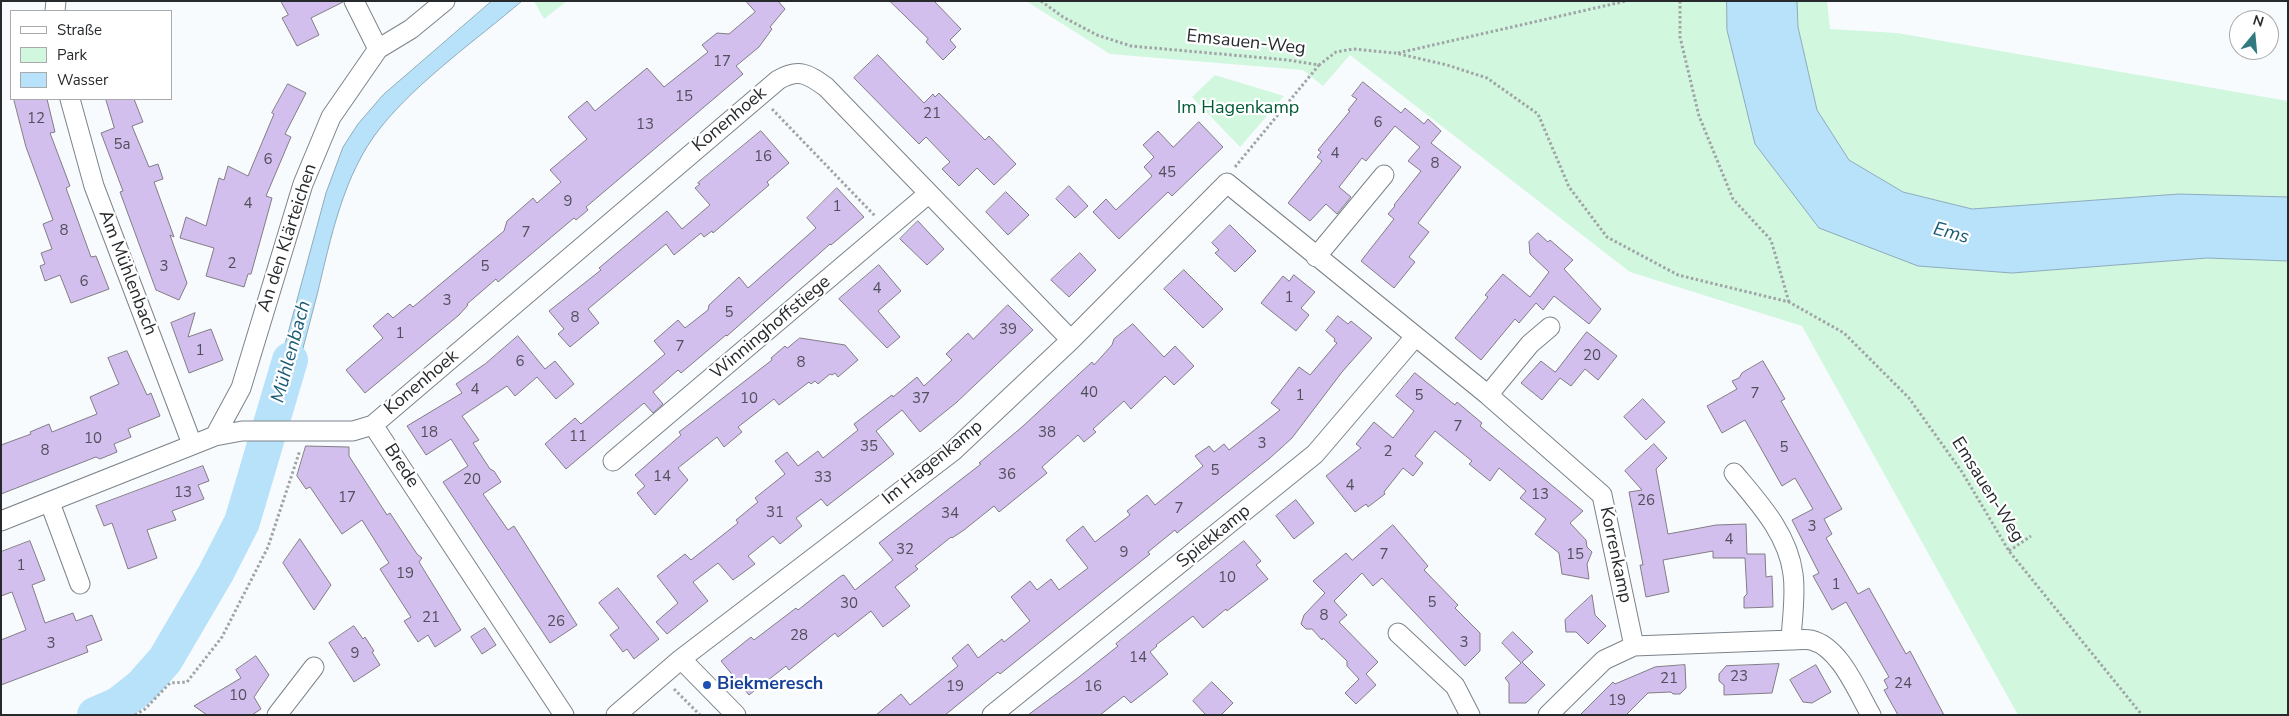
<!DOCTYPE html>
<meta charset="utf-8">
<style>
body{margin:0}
#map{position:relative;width:2289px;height:716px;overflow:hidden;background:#f8fbfe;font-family:"Nunito Sans",sans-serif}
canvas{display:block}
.frame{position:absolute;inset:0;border:2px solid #272a2d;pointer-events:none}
.legend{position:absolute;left:10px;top:10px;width:162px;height:90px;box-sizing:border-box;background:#fff;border:1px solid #a9aaab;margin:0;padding:6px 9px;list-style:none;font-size:15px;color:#272a2d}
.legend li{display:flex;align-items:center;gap:10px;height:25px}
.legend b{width:25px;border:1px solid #a9aaab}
.north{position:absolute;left:2229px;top:10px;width:50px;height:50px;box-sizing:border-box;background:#fff;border:1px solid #a9aaab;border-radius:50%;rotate:17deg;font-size:14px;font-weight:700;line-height:20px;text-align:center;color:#272a2d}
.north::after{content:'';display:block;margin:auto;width:18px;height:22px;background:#317a80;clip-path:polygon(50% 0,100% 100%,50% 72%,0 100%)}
</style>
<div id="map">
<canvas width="2289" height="716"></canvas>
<div class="frame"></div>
<ul class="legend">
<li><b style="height:6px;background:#fff"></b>Straße</li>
<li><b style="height:14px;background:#d1f7df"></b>Park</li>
<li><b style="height:14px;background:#b8e2f9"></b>Wasser</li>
</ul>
<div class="north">N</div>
</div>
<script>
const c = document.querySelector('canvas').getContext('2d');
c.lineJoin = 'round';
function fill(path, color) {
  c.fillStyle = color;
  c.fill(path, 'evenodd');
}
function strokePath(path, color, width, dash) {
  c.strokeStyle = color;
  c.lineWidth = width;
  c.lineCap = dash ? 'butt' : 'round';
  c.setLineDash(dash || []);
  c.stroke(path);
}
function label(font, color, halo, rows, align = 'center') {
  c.font = font + ' "Nunito Sans",sans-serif';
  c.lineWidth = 4.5;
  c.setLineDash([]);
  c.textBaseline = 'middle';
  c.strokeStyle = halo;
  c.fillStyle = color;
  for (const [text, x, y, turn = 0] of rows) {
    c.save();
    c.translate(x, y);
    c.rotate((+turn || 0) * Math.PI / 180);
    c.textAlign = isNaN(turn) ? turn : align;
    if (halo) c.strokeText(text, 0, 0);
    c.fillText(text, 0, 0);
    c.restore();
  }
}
const green = new Path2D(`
 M534 1H567L544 19Z
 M1026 1H1727V30L1918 266 2012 273 2207 258 2288 261V715H2018L1802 326 1630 272 1350 55 1323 86 1303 70 1110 54Z
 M1797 1H1827L1830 29 1897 33 2288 101V197L2179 194 1972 209 1903 192 1849 160 1817 110 1798 27Z
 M1215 75 1284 96 1240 147 1192 97Z`);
const water = new Path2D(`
 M492 1H522C476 40 418 81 381 127 343 174 331 238 317 295 307 333 297 371 287 409L268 407 326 193 343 147 358 124 383 95Z
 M1727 1H1797L1798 27 1817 110 1849 160 1903 192 1972 209 2179 194 2288 197V261L2207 258 2012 273 1918 266 1819 228 1755 144 1727 30Z`);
const river = new Path2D(`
 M95 715 118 705 142 686 165 660 216 573 242 522 290 360`);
const building = new Path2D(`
 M281 1H343V2L311 18 319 35 297 46 282 18 288 15Z
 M746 1H778L785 9 770 27 772 29 759 47 736 66 743 74 586 207 588 210 576 220 574 218 498 282 496 279 467 304 468 305 459 315 365 393 346 370 383 338 373 326 388 313 393 318 410 304 413 307 504 231 507 221 533 198 537 203 561 182 550 170 587 139 568 117 587 101 595 111 647 68 664 87 708 52 702 45 717 33 729 34 755 12Z
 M890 1H934L961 29 950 40 956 47 943 60 926 42 928 39Z
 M878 55 924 103 933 94 935 97 939 93 985 140 989 136 1016 164 994 185 977 168 959 186 942 169 950 162 926 137 919 144 854 78Z
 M1363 82 1401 113 1405 108 1424 124 1428 119 1441 131 1431 143 1461 167 1418 223 1429 232 1409 257 1415 262 1394 288 1361 261 1394 219 1388 214 1395 206 1394 205 1421 171 1408 161 1420 147 1395 126 1366 161 1362 158 1339 187 1351 197 1337 214 1326 204 1310 221 1288 203 1322 161 1317 157 1321 152 1318 150 1350 111 1348 110 1357 99 1352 96Z
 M288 84 306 93 285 134 291 137 266 196 272 198 251 274H248L244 287 206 276 214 248 180 238 186 217 206 226 219 178 224 180 228 166 248 176 274 114 272 113Z
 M14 99H47L55 132 50 133 70 186 66 188 91 257 96 256 109 289 71 303 60 275 45 281 40 266 45 264 41 253 52 249 43 224 53 220 26 147Z
 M106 99H134L143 122 132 126 149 167 158 164 163 179 154 182 174 237 170 235 187 283 179 300 156 290 120 192 123 191 101 133 114 128Z
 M1199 122 1223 147 1172 196 1168 192 1119 239 1093 212 1106 199 1116 210 1152 176 1144 167 1154 157 1143 145 1158 131 1173 147Z
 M761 131 789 163 767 182 769 185 713 233 712 231 704 237 701 233 674 255 666 244 588 309 599 323 570 347 558 334 564 329 549 311 601 270 599 268 667 211 682 229 710 205 695 188 700 184 698 183Z
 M1069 186 1088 206 1075 218 1056 199Z
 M837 188 864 217 831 245 830 244 727 336 726 335 681 373 678 370 653 392 663 404 653 413 644 403 566 469 545 444 575 418 581 424 665 354 654 341 678 320 685 328 708 310 709 305 739 277 748 288 773 266 816 228 807 218Z
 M1006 192 1029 215 1008 235 986 212Z
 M918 221 944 249 927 265 900 239Z
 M1230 225 1256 251 1235 272 1215 253 1219 250 1212 243Z
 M1538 233 1548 242 1550 240 1573 260 1564 269 1601 309 1589 324 1554 296 1543 310 1536 303 1519 323 1515 319 1481 360 1455 338 1488 297 1485 295 1503 274 1530 297 1549 272 1530 254 1529 242Z
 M1080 253 1096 270 1069 297 1051 280Z
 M879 265 901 291 878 311 900 337 887 348 839 299Z
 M1184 270 1223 309 1203 328 1164 289Z
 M1294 275 1315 292 1301 308 1309 315 1296 331 1261 303 1283 276 1289 281Z
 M1008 305 1033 330 957 402 920 432 902 410 876 431 894 454 827 506 821 499 796 518 802 526 780 544 773 536 748 556 755 564 733 580 718 563 693 582 708 601 667 634 656 622 678 603 657 576 685 554 691 560 738 523 736 520 758 502 755 498 785 474 775 461 787 452 798 466 818 451 823 458 858 430 854 424 892 395 893 397 917 377 924 386 952 360 946 354 968 333 973 339Z
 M195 313 188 337 211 329 223 360 189 373 171 323Z
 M1338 316 1348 324 1351 321 1372 338 1342 372 1292 438 1270 458 1177 533 1175 530 1148 552 1150 554 1000 674 998 672 945 715H876L901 694 910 705 958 666 952 658 968 644 978 658 1002 639 1004 642 1030 621 1011 597 1030 581 1037 590 1051 579 1059 590 1088 568 1066 540 1083 526 1095 542 1130 515 1127 511 1147 495 1155 505 1203 466 1195 456 1209 446 1214 452 1224 444 1229 450 1280 410 1271 403 1299 367 1310 375 1337 343 1334 341 1335 339 1326 331Z
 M1133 324 1164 357 1175 346 1194 366 1174 385 1165 376 1131 409 1124 401 1093 429 1096 432 1084 442 1078 435 1042 467 1047 473 999 512 994 506 964 530 952 538 951 537 915 566 918 569 895 587 910 606 883 627 871 611 838 637 835 633 789 670 786 666 749 695 721 661 751 637 754 640 796 608 798 610 841 576 844 575 855 590 893 560 879 543 981 464 979 463 1022 427 1092 362 1094 365 1112 345 1114 339Z
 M1587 332 1617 356 1598 380 1585 369 1571 386 1560 378 1542 400 1521 383 1541 361 1555 372Z
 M518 336 545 369 555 361 574 384 556 399 537 377 515 396 507 386 462 416 479 440 473 443 490 469 494 471 501 482 483 494 508 530 514 526 577 625 550 643 443 482 468 466 451 439 426 455 407 426 462 393 456 384 485 364Z
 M800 338 845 345 858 360 838 377 835 373 832 375 830 374 818 384 815 381 811 384 809 382 779 405 774 399 738 427 742 432 724 447 717 437 678 468 688 480 655 515 637 493 645 486 635 475 681 435 679 432 772 360 771 358 785 346 787 348Z
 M127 351 147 395 151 393 160 416 128 429 131 437 114 444 117 452 100 459 96 457 1 494V445L31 434 30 432 49 424 52 432 97 414 90 397 119 384 108 358Z
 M1763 361 1785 399 1781 401 1842 509 1824 519 1832 534 1826 538 1858 594 1869 588 1906 654 1910 651 1944 715H1898L1884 690 1888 688 1884 680 1889 677 1846 602 1832 610 1813 576 1819 573 1792 520 1813 509 1795 478 1782 486 1745 420 1722 433 1707 406 1737 389 1732 381 1739 378 1742 373Z
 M1415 373 1455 405 1457 402 1482 423 1480 426 1583 511 1570 523 1586 540 1587 547 1592 552 1587 564 1589 579 1562 574 1559 553 1535 534 1546 519 1520 498 1526 491 1499 468 1490 481 1469 464 1472 461 1435 431 1415 456 1423 463 1413 476 1403 468 1384 492 1385 494 1368 507 1366 504 1355 512 1326 476 1361 448 1356 444 1374 422 1393 438 1414 411 1396 396Z
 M1643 399 1665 422 1646 440 1624 417Z
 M1654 444 1667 458 1656 469 1668 534 1716 525 1746 524 1747 554H1765L1766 577 1772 576 1773 607 1744 608V597L1747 594 1745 558H1713V551L1663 560 1669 592 1646 597 1640 565H1643L1629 492 1642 490 1625 471Z
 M306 446 349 447V456L387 515 390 513 417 554 422 558 419 562 461 630 435 647 428 635 418 642 404 621 411 617 380 569 389 563 362 520 342 534 310 487 306 489 297 476Z
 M203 466 209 481 198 485 204 499 172 511 176 520 147 530 157 558 128 569 112 523 104 526 96 506Z
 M1296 500 1314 523 1294 539 1276 516Z
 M1393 525 1428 566 1424 570 1458 605 1455 608 1480 633V651L1465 666 1382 578 1373 586 1362 573 1334 601 1347 615 1339 622 1378 662 1366 674 1376 685 1356 704 1345 693 1359 679 1347 666V661L1323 638 1322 640 1312 629H1306L1301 624 1304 615 1325 593 1313 581 1346 553 1352 560Z
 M300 539 331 585 314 610 283 563Z
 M30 541 45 580 32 585 45 623 73 613 76 621 92 615 102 640 86 646 88 652 1 685V640L26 630 12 592 1 596V552Z
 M1244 541 1261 561 1256 565 1268 579 1227 611 1226 609 1203 628 1193 616 1156 645 1157 646 1150 652 1168 674 1131 703 1124 696 1100 715H1028L1079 677 1118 646 1116 644Z
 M618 588 659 639 634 659 627 649 623 652 610 635 619 628 599 603Z
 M1592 595 1595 615 1606 626 1588 644 1576 632H1566L1565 620Z
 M354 626 363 639 365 637 374 651 372 652 380 665 354 682 329 643Z
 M485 628 496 645 482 654 471 637Z
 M1513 632 1533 652 1522 662 1545 685 1526 703H1509V683L1505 678 1521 663 1502 643Z
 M256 656 269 675 254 697 261 709 252 715H207L194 706 241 678 236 670Z
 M1779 664 1772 693 1724 695V685L1719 681V674L1726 666Z
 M1685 665 1686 688 1680 694H1673L1671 692 1648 693 1626 715H1580L1613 682 1615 684 1655 667Z
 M1816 665 1831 692 1812 703 1803 702 1790 680Z
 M1212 682 1233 703 1221 715H1206L1193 701Z`);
const path = new Path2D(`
 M1041 1 1063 17 1097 35 1131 46 1288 60 1319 65 1336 52 1353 49 1395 53 1447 65 1487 78 1538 114 1569 187 1607 237 1678 275 1789 302 1844 333 1909 398 1962 472 2009 551 2142 715
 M1680 1V37L1699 116 1733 199 1771 240 1789 302
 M1398 53 1626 1
 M772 109 875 216
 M1235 167 1319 65
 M2009 551 2031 536
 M674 689 700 715
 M135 715 145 709 170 683 187 682 222 637 268 547 300 450`);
const minor = new Path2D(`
 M354 1 378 49
 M55 11 56 1
 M70 99 94 186 192 444
 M1316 257 1384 175
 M1488 395 1530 344 1550 327
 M373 425 778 80C799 68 808 74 826 87L1071 340
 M215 436 241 388 303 184 331 117 378 49 411 29 445 1
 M613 461 928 194
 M1734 473C1759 503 1788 534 1793 574 1796 595 1792 619 1791 640
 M50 503 80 584
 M1 521 215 436 242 431H353L373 425 564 715
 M1398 633 1455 686 1470 715
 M681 659 736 715
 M277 715 314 667
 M616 715 681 659 952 452 1071 340 1227 183 1488 395 1602 495 1634 646
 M992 715 1315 454 1415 337
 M1548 715 1604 660 1634 646 1791 640C1797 640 1805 639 1811 640 1840 647 1857 691 1871 715`);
const markers = [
 [707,685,5,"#1a4fb4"]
];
const numberNames = [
 ["17",722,62],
 ["15",684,97],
 ["21",932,114],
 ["12",36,119],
 ["6",1378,123],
 ["13",645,125],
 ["5a",122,145],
 ["4",1335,154],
 ["16",763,157],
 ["6",268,160],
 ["8",1435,164],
 ["45",1167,173],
 ["9",568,202],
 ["4",248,204],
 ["1",837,207],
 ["8",64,231],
 ["7",526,233],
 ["2",232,264],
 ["3",164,267],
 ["5",485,267],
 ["6",84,282],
 ["4",877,289],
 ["1",1289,298],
 ["3",447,301],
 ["5",729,313],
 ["8",575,318],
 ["39",1008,330],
 ["1",400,334],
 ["7",680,347],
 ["1",200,351],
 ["20",1592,356],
 ["6",520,362],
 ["8",801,363],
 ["4",475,390],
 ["40",1089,393],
 ["7",1755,394],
 ["1",1300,396],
 ["5",1419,396],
 ["10",749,399],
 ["37",921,399],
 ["7",1458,427],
 ["18",429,433],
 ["38",1047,433],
 ["11",578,437],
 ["10",93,439],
 ["3",1262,444],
 ["35",869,447],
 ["5",1784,448],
 ["8",45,451],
 ["2",1388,452],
 ["5",1215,471],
 ["36",1007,475],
 ["14",662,477],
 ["33",823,478],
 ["20",472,480],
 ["4",1350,486],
 ["13",183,493],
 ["13",1540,495],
 ["17",347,498],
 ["26",1646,501],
 ["7",1179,509],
 ["31",775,513],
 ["34",950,514],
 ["3",1812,527],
 ["4",1729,540],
 ["32",905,550],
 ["9",1124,553],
 ["7",1384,555],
 ["15",1575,555],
 ["1",21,566],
 ["19",405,574],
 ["10",1227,578],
 ["1",1836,585],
 ["5",1432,603],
 ["30",849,604],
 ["8",1324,616],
 ["21",431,618],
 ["26",556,622],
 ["28",799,636],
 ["3",1464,643],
 ["3",51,644],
 ["9",355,654],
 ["14",1138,658],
 ["23",1739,677],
 ["21",1669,679],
 ["24",1903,684],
 ["19",955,687],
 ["16",1093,687],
 ["10",238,696],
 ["19",1617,701]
];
const streetNames = [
 ["Emsauen-Weg",1246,43,6],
 ["Konenhoek",730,120,-40],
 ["An den Klärteichen",288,238,-72],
 ["Am Mühlenbach",127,273,69],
 ["Winninghoffstiege",771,328,-40],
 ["Konenhoek",422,383,-40],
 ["Im Hagenkamp",933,463,-39],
 ["Brede",401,466,57],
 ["Emsauen-Weg",1987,490,58],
 ["Spiekkamp",1214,537,-39],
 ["Korrenkamp",1615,555,78]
];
const parkNames = [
 ["Im Hagenkamp",1238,109]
];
const transitNames = [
 ["Biekmeresch",717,685]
];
const waterNames = [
 ["Ems",1951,234,15],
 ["Mühlenbach",292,352,-75]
];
fill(green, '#d1f7df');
fill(water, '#b8e2f9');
strokePath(water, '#8cabbc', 1);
strokePath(river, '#b8e2f9', 36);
fill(building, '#d2bfed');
strokePath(building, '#817d86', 1);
strokePath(minor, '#7b838a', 21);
strokePath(path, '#a1a4a7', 3, [2.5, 2.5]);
strokePath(minor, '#fff', 19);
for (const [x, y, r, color] of markers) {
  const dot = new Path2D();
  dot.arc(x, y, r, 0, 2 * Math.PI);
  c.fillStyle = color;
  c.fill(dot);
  strokePath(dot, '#fff', 2);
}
label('15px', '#524f5d', null, numberNames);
label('18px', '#272a2d', '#fff', streetNames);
label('18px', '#005b36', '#fff', parkNames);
label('bold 18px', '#164399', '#fff', transitNames, 'left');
label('italic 19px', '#1a5b77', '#fff', waterNames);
</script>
